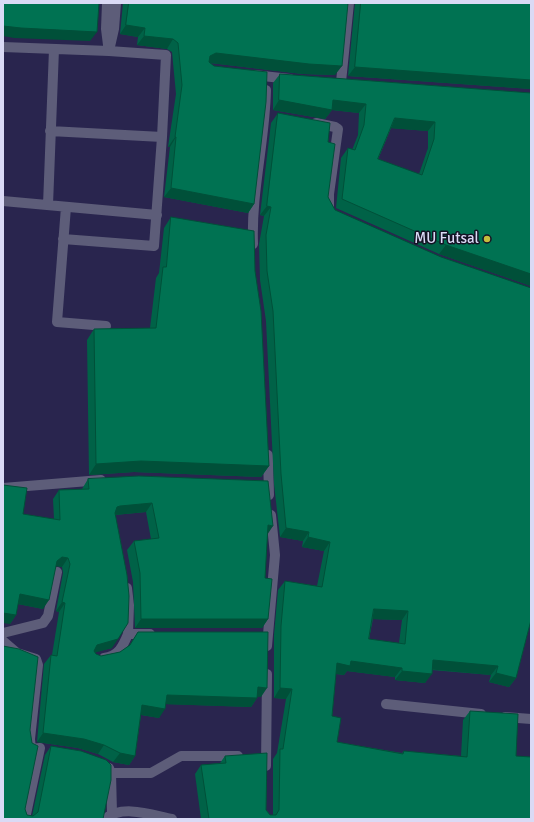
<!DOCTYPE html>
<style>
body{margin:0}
#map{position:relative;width:534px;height:822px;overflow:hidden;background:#29254e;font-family:Signika,sans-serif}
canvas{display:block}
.frame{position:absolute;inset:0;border:4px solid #dadaf5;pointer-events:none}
</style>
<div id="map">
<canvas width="534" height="822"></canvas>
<div class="frame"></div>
</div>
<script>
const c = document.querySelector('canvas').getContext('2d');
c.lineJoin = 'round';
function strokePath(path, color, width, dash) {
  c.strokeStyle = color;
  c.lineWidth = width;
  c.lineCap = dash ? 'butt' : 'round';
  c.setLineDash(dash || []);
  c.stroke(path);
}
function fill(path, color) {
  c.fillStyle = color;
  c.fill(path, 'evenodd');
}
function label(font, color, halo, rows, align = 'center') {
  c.font = font + ' Signika,sans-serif';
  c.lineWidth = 3;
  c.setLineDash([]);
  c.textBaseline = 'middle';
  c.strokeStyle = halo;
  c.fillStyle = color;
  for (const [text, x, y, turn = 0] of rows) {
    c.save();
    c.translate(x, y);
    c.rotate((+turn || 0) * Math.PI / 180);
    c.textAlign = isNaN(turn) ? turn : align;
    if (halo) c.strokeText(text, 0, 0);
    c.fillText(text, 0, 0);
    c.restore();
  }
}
const minor = new Path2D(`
 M107 3 106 29 108 45
 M3 47 109 51 166 55 162 137 50 131
 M109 51 114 29 116 3
 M254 75 290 79
 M341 82 349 3
 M316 123 335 127 338 129 329 194V211
 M3 201 157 215
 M48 205 54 49
 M66 207 57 322 106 326
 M63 239 154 246 162 137
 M253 244C251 192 265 141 266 90
 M268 455 269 495
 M3 488 101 480
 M127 588 129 605 128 634
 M3 633 43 623 48 616 57 572
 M3 641 17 653 36 659 38 665 30 739 31 749 40 748 25 819
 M267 646 275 555 271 515
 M104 658C119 656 123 646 128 634H150
 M386 704 481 714
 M505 717 531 719
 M266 766 267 674
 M109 768 111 773 112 813
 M111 773H151L181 756H238
 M105 819C122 804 152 815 172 819`);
const wall = new Path2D(`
 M123 3H348L335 75 303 74 210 63 254 204 248 213 164 197 170 147H168L176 94 172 52 167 49 137 45 138 37 120 34Z
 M355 3H531V89L348 76Z
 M280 74 531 93V286L439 254 336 208 341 158 348 148 352 150 358 135 359 113 332 110 325 119 273 110V83ZM391 128 428 131V148L419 174 378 159Z
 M278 113 328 142V197L335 210 441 257 531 288V624H530L516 678 509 687 489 682 491 675 432 670 425 683 395 680V677L347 671 344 675 336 674 332 716 337 742 402 753 404 751 461 756 463 720 470 711 516 756 531 819H201L195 774 201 765 220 763 225 756 270 815H273V759L277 753 286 699 274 698V635L278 590 285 581 317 586 324 551 302 547 303 541 280 537 274 484 266 321 260 280 259 244 264 216 260 215 271 123ZM373 619 402 620 399 643 369 639Z
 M171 217 255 271 269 466 261 477 134 472 89 475 87 340 94 329 150 328 156 278 159 273 164 228Z
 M88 479 267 534 265 578 268 619 262 628H135L133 582 127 550 134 541 151 539 146 512 115 515 112 648 95 652 96 654 101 656 120 652 129 646 138 632 261 697 257 696V698L251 707 166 704 159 718 141 715 135 756 129 765 113 762 98 754 78 748 37 742 44 664 51 655H52L59 612 56 611 63 573 62 567 56 566 43 609 18 604 16 615 10 624 23 514 54 519 53 499 59 490 82 489Z
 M30 730 25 809 27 815 32 816 45 755 51 746 103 819H3Z`);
const shadedWall = new Path2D(`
 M126 25 145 28 138 37 120 34Z
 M3 26 97 32 90 41 14 38 3 36Z
 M144 36 173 39 167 49 137 45Z
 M216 53 342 66 335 75 303 74 210 63 204 65 210 56Z
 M355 67 531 80V89L348 76Z
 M279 100H333L366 104 359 113 332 110 325 119 273 110Z
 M395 118 435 122 428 131 388 128Z
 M175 137H176L170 147H168Z
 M171 188 254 204 248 213 164 197Z
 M267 206 271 207 264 216 260 215Z
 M446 245 531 274V286L439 254Z
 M141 461 269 466 261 477 134 472 89 475 96 464Z
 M152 503 146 512 114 515 117 507 120 506Z
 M268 525 273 526 267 535Z
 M286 528 309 532 303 541 280 537Z
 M308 537 330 542 324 551 302 547Z
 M62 557 68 558 62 567 55 566 57 561Z
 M20 594 49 600 43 609 13 603Z
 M62 602 65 603 59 612 56 611Z
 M374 609 408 611 402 620 368 619Z
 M3 613 16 615 10 624 3 623Z
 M141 619H268L262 628H135Z
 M118 639 112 648 90 654 97 645Z
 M433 660 498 666 491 675 427 669Z
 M351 661 402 668 395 677 347 671 344 675 330 673 337 663Z
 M402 671 432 674 425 683 395 680Z
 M496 673 516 678 509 687 489 682Z
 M258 687 267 688 261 697 252 696Z
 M280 688 292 689 286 699 274 698Z
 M167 695 257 698 251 707 161 704Z
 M142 705 165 709 159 718 136 714Z
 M43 733 84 739 104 745 98 754 78 748 37 742Z
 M120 753 135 756 129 765 113 762Z`);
const building = new Path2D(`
 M3 3H99L97 32 21 28 3 26Z
 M129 3H348L342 66 309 64 216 53 210 56 209 62 214 66 267 72 266 102 254 204 171 188 176 137H175L182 85 178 43 173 39 144 36 145 28 126 25Z
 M361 3H531V80L355 67Z
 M280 74 531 93V274L446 245 342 199 348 148 355 150 364 125 366 104 333 100 332 110 279 100ZM395 118 435 122 434 139 422 175 378 159Z
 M278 113 330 123 328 142 335 144 328 197 335 210 441 257 531 288V620L516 678 496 673 498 666 433 660 432 674 402 671V668L351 661 350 666 337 663 332 716 341 718 337 742 403 754 404 751 467 757 470 711 518 714 516 756 531 757V819H209L201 765 226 763 225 756 267 753 266 810 270 815H276L279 810 280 749H283L292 689 280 688 281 626 285 581 322 587 330 542 308 537 309 532 286 528 281 474 273 311 267 271 266 235 271 207 267 206ZM374 609 408 611 405 644 369 639Z
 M171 217 254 231 255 271 261 311 269 466 141 461 96 464 94 329 156 328 163 267H166Z
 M139 476 268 481 273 526 268 525 265 578 272 579 268 619H141L140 573 134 541 159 538 152 503 120 506 117 507 115 513 127 575 129 596 128 623 118 639 97 645 94 651 96 654 101 656 120 652 130 645 138 632H268L267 688 258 687 257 698 167 695 165 709 142 705 135 756 120 753 104 745 84 739 43 733 51 655 57 656 65 603 62 602 70 564 68 558 62 557 57 561 49 600 20 594 16 615 3 613V485L27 488 23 514 60 520 59 490 89 489 88 479Z
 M3 646 19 649 38 657 30 730 32 743 38 746 25 809 27 815 33 816 38 812 51 746 81 751 106 760 111 765V780L103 819H3Z`);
const markers = [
 [487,239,4,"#c5bc3d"]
];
const poiNames = [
 ["MU Futsal",479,239]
];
strokePath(minor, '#5d5d79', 10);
fill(wall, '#006247');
fill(shadedWall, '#005039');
fill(building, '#007252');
strokePath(building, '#005039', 1);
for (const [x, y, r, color] of markers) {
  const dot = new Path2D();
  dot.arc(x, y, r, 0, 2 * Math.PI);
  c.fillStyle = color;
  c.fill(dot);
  strokePath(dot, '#131224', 1.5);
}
label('15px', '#dadaf5', '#131224', poiNames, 'right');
</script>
